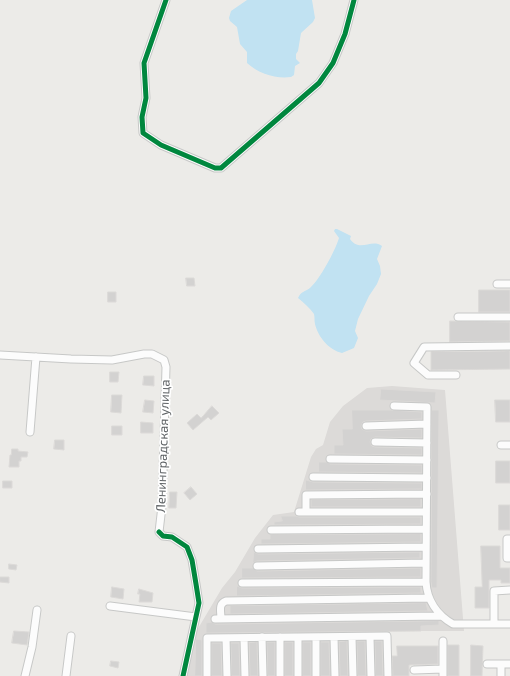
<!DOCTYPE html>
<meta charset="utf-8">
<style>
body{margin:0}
canvas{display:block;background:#ecebe8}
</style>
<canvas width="510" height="676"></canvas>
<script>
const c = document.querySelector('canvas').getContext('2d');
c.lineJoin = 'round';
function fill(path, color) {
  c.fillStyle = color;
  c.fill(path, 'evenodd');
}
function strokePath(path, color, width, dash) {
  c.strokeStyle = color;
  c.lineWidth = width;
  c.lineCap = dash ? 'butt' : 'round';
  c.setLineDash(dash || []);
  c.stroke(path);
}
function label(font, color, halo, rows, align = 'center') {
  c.font = font + ' "Exo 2",sans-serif';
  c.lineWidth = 3.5;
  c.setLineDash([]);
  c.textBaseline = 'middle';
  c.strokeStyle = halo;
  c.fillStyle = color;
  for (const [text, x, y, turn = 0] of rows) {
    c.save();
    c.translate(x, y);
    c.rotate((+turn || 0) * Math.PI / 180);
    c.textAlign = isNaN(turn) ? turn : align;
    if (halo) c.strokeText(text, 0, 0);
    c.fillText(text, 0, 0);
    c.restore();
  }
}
const industrial = new Path2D(`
 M392 386 445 390 464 631H390L391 676H187L193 637 222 588 235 572 255 538 273 515 294 512 311 457 316 449 323 445 330 422 343 406 367 388Z`);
const water = new Path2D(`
 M247 0H312L315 18 313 22 301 33 298 51 296 54V59L300 63 295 66 294 75 291 77C276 79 259 74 247 63V52L240 44 237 27 230 21 229 18 231 11Z
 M335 229H337L351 236 350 239C360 253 371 238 382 246L377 259 380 266 381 274 377 284 369 296 358 319 355 331 358 338 354 348 342 353C329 350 318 337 315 324 314 320 315 318 314 314 310 308 304 303 298 298 301 291 305 292 310 288 320 279 335 251 339 238L334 231Z`);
const building = new Path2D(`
 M186 278H194L195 286H187Z
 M479 290H510V312H479Z
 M108 292H116V302H108Z
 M450 321 510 322V341L450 342Z
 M510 351V369L431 370V352Z
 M110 372H119L118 382H110Z
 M144 376H154V386L143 385Z
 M381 389 436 392 435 403 380 400Z
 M112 395H122L121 413 111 412Z
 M145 400 154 401 153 413 143 412Z
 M495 400H510V422H496Z
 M212 406 219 413 211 420 208 417 193 430 187 423 197 414 201 418Z
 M352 410H391L422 412V419L366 421 363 422 361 426 362 429 366 431 422 429V438L375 437 371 439 370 442 372 446 375 447 422 448V455L334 454V445H343L342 429H352Z
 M432 410H439L437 588H432L431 582Z
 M141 422 153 423V433H141Z
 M112 426H122V435H112Z
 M55 440H64V450L54 449Z
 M12 449H18V451L28 452 27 457H21V461H19V467H9L10 455H11Z
 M496 461H510V483H496Z
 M319 462H327L330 464 422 465V473L319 472Z
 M306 480 313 482 422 483V489L306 490Z
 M3 481H12V488H3Z
 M191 487 197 494 190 500 184 493Z
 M170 492H177L176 508H169Z
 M421 499V507H311V500Z
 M499 505H510V530H499Z
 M281 516H296L299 517H421V524L274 525V522L282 521Z
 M421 534V542L261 544V539H270V535Z
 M481 546H500V568H510V583H501V580H489V608H475V587H482Z
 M254 552 258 554 420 552V558L257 561 253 563Z
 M9 564 17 565 16 570 9 569Z
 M242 568H253L257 571 421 568V577L242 578Z
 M0 577H9V583L0 582Z
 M237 586 242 588 421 587V593L237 596Z
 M112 587 124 589 123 599 111 597Z
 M139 589 153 593 152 602H139L140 594H138Z
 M426 603 428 611 230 614V606Z
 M439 621V625L421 626V631L206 633V623L212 622 215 624Z
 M14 631 29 632 27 645 12 643Z
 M196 639 202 640V676H195Z
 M347 641 348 676H340L339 642Z
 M357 641H365L366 676H358Z
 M375 641H382L383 676H376Z
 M257 642 258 676H250L249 643Z
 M267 642H275V676H268Z
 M285 642H293V676H285Z
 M303 642H311V676H303Z
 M321 642H329L330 676H321Z
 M212 643H221L222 676H212Z
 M231 643H239L240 676H232Z
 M448 645H459V676H448Z
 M471 645 483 646 482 676H471Z
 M397 646H438V664L409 665V676H393L392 656H397Z
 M111 661 119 662 118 668 110 666Z`);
const minor = new Path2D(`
 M166 0 144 63 146 98 142 117 143 133 161 145 215 168H221L319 83 333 63 345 34 354 0
 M497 284H510
 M458 317H510
 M0 355 71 359 112 360 144 354H152L164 360 166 367 162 506 159 532 163 536 172 537 187 547 192 560 196 584 199 603 183 676
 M456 375H428L414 363 424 347 510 346
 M394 406 427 407 426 582C427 600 437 615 453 624H510
 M366 426 427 424
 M30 432 36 357
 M375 442 427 443
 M501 445H510
 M330 459 427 460
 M313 477 427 478
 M299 512H426
 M306 512V495L427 494
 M271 530 426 529
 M510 539H507V558H510
 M258 549 426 547
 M257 566 426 563
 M242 583 426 582
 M110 606 196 617
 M215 619 441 616
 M221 619C221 611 218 604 226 601L429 598
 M494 624V591L510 590
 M262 637 263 676
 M280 637V676
 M298 637V676
 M316 637V676
 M334 637 335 676
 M352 637 353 676
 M370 637 371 676
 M226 638 227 676
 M244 638 245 676
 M443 641V676
 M487 664H510
 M414 670 443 669
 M25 676 32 647 37 610
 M66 676 71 636
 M207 676V638L387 636 388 676
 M501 676V664`);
const cycleway = new Path2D(`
 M166 0 144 63 146 98 142 117 143 133 161 145 215 168H221L319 83 333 63 345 34 354 0
 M159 532 163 536 172 537 187 547 192 560 196 584 199 603 183 676`);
const streetNames = [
 ["Ленинградская улица",163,446,-88]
];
fill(industrial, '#dcdad8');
fill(water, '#c1e2f2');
fill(building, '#d3d2d1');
strokePath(building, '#dcdad8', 1);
strokePath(minor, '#c7c8c7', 9);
strokePath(minor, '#fcfcfc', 7);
strokePath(cycleway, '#00873e', 5);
label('13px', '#5e6265', '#fff', streetNames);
</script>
